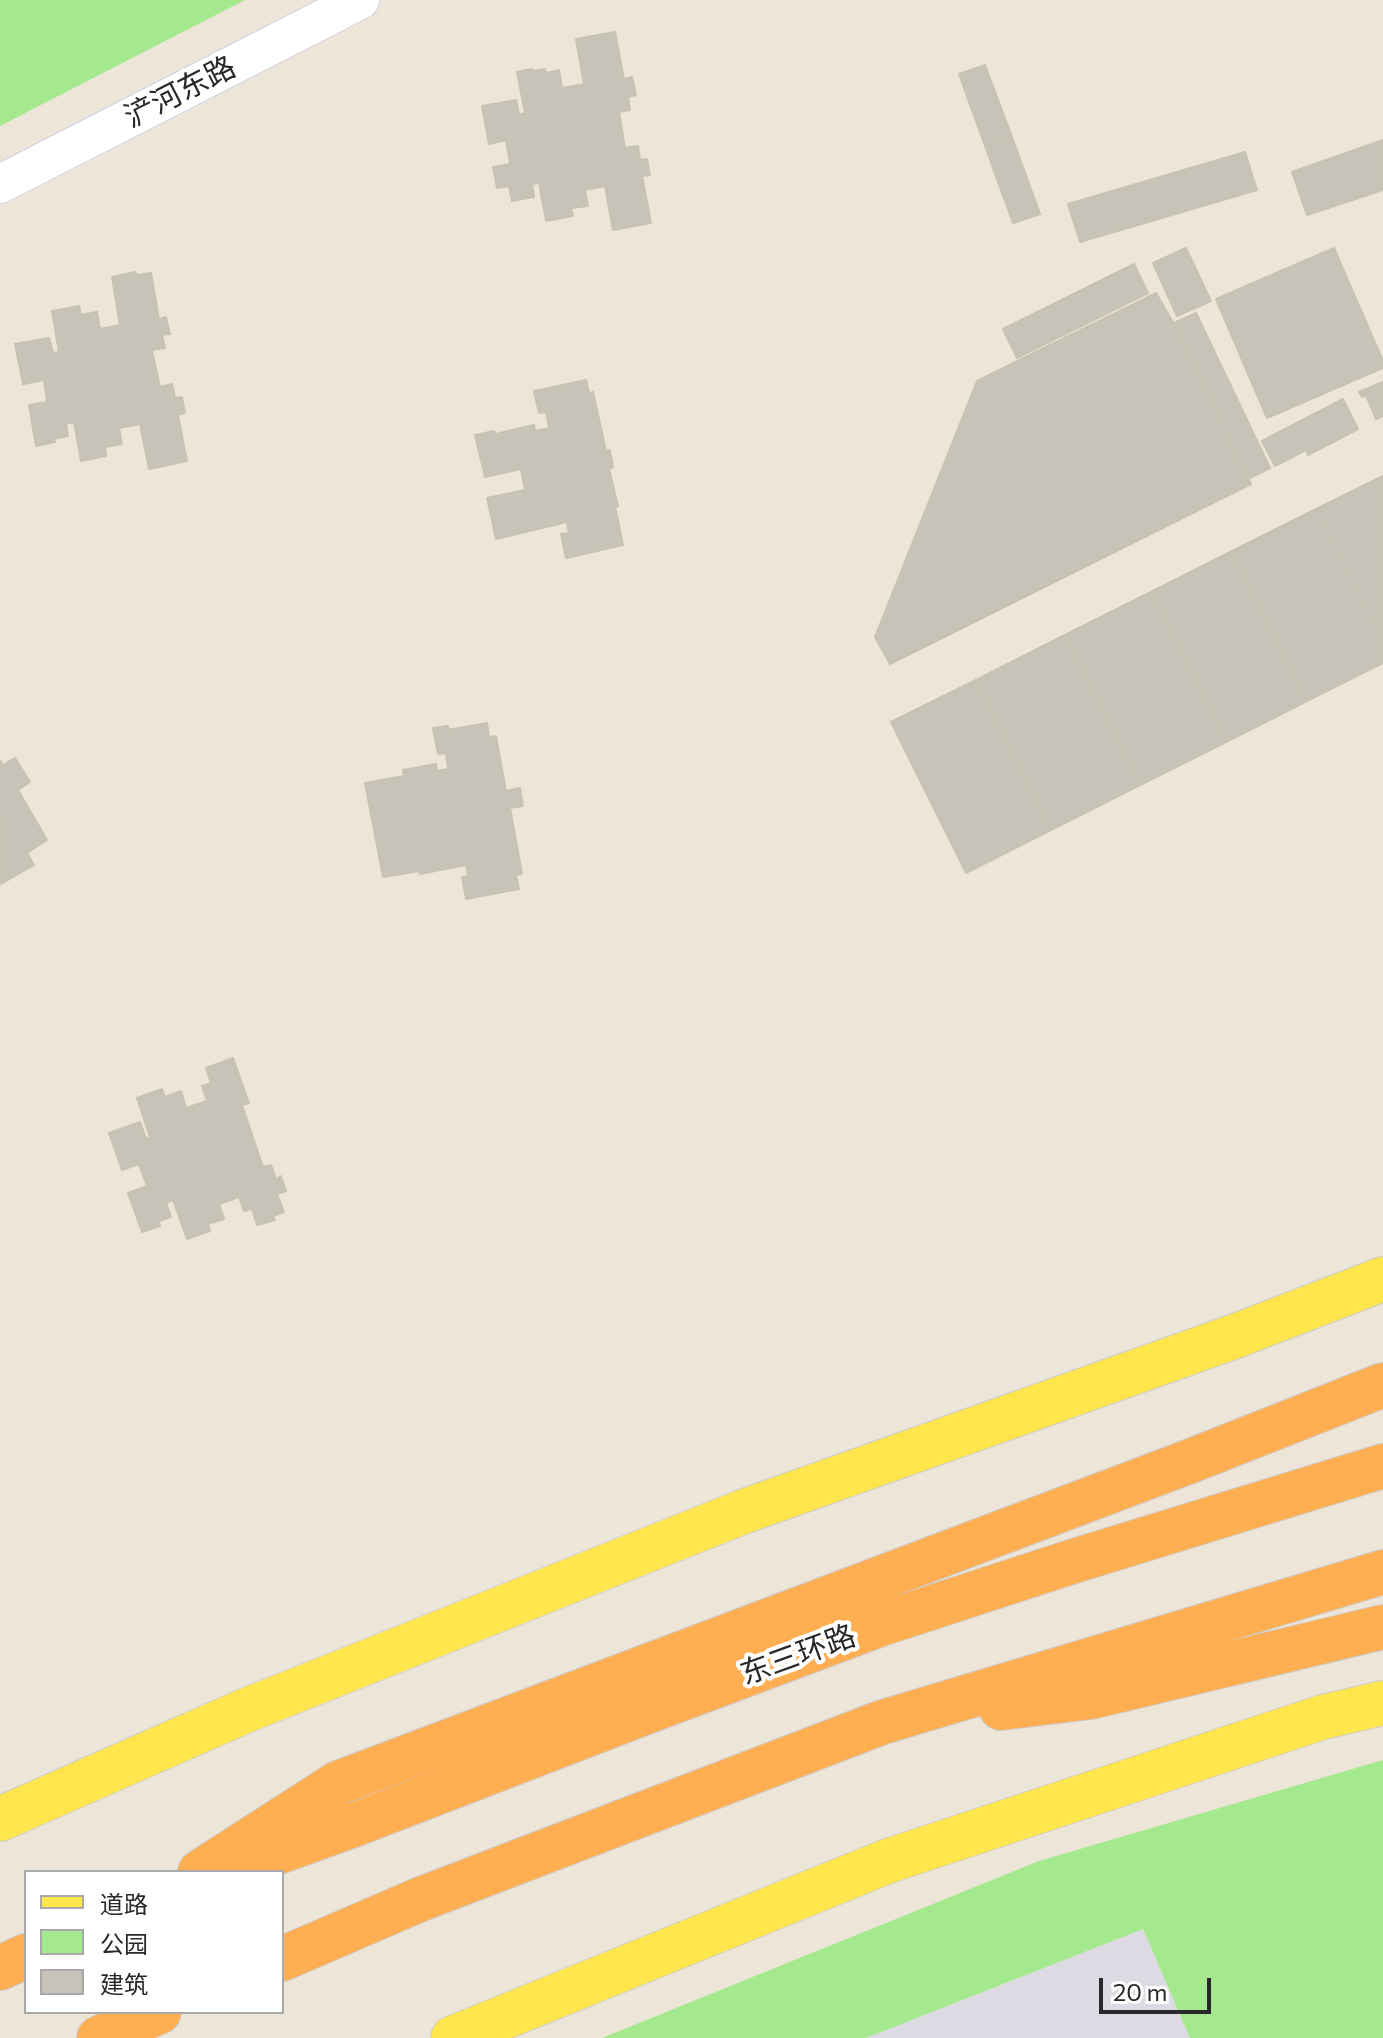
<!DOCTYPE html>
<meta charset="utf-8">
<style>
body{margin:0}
#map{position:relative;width:1383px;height:2038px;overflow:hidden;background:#ede6d8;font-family:Commissioner,"Noto Sans SC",sans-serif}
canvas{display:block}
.legend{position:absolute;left:24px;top:1870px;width:260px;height:144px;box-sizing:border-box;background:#fff;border:2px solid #a9a9a9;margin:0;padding:10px 14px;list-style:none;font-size:24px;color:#292929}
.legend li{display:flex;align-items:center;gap:16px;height:40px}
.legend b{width:40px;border:2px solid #a9a9a9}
.scale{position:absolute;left:1099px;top:1978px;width:112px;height:36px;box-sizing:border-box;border:4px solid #292929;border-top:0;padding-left:10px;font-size:24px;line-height:28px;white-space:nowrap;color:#292929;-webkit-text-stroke:6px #fff;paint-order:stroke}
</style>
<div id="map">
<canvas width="1383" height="2038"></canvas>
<ul class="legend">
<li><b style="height:10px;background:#fee64c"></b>道路</li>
<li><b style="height:22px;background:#a5e98f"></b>公园</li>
<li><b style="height:22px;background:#c8c3b9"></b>建筑</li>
</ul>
<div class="scale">20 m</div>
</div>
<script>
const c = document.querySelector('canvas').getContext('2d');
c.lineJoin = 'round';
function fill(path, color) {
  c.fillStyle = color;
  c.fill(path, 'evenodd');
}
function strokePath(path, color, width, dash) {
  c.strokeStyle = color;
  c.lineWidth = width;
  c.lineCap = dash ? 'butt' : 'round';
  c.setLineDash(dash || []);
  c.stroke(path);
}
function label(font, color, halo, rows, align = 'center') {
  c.font = font + ' Commissioner,"Noto Sans SC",sans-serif';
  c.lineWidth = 8;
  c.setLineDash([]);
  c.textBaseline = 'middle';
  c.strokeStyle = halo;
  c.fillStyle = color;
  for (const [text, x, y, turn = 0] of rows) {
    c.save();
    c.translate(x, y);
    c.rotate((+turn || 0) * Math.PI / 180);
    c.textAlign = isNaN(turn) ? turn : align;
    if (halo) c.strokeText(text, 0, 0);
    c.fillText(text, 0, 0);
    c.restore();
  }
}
const industrial = new Path2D(`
 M1143 1929 1190 2038H866Z`);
const green = new Path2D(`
 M0 0H245L0 126Z
 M1383 1760V2038H1190L1143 1929 866 2038H602L1039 1861Z`);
const building = new Path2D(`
 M615 32 624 79 632 77 636 95 628 97 630 110 619 112 625 148 638 146 640 160 647 159 650 175 642 176 651 223 613 230 605 186 585 190 588 206 571 208 573 216 546 221 539 183 532 184 534 197 512 201 509 186 497 188 493 167 510 164 506 140 489 144 482 106 516 100 519 115 525 113 517 72 532 69V71L545 69 546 73 559 70 562 88 584 84 576 39Z
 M985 65 1012 137 985 146 959 74Z
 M1012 137 1040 214 1013 223 985 146Z
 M1383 140V190L1307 215 1292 172Z
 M1245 152 1257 190 1080 242 1068 204Z
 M1186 248 1211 301 1177 316 1153 263Z
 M1334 248 1383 361V368L1267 418 1216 299Z
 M1134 264 1148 293 1017 358 1003 329Z
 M136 272 137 275 151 273 159 319 166 317 170 334 162 335 165 348 152 350 160 387 172 384 175 398 182 397 185 413 178 415 187 461 149 469 140 424 119 428 122 444 105 447 106 456 81 461 74 422 66 424 68 436 54 439 55 442 36 446 29 405 47 402 44 380 23 384 15 344 49 338 53 353 59 352 52 311 79 306 81 315 97 312 100 329 120 325 112 277Z
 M1156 293 1178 331 1251 484 890 664 875 637 977 381Z
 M1196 313 1270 468 1248 479 1174 323Z
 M586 380 589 393 593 392 606 451 610 450 613 467 609 469 618 506 615 507 623 545 566 558 561 534 569 533 567 522 496 539 487 498 525 490 521 469 485 477 475 435 494 431 496 434 534 425 535 431 549 428 546 412 539 413 534 391Z
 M1383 382V416L1376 419 1366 395 1362 397 1359 392Z
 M1343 399 1358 429 1308 455 1306 450 1275 466 1262 441Z
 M1383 476V642L1316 509Z
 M1316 509 1383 642V663L1307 701 1232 551Z
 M1232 551 1307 701 1226 742 1151 592Z
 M1151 592 1226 742 1140 785 1065 635Z
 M1065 635 1140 785 1051 830 976 680Z
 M976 680 1051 830 966 873 891 722Z
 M487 723 489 737 496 736 506 791 520 788 523 806 510 808 522 874 516 875 519 889 466 899 462 877 468 876 466 865 420 874 419 871 383 877 365 783 404 776 403 770 436 764 437 771 448 769 446 753 438 754 433 728 448 726V730Z
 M15 758 30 782 18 790 47 840 27 853 34 865 1 884 0 760 3 765Z
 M233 1058 249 1103 242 1105 263 1167 271 1165 276 1179 281 1176 286 1191 277 1194 284 1212 273 1216 275 1220 257 1225 252 1209 244 1211 239 1197 219 1204 224 1219 208 1224 210 1231 187 1239 173 1200 166 1203 171 1217 159 1221 160 1226 142 1232 128 1193 147 1186 139 1164 122 1170 109 1133 140 1122 146 1139 150 1137 137 1098 162 1089 165 1097 181 1091 186 1108 207 1101 202 1086 211 1083 206 1068Z`);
const minor = new Path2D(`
 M0 184 360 0`);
const major = new Path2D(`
 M0 1819 247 1710 745 1511 1233 1337 1383 1279
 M453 2038 888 1861 1323 1717 1383 1703`);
const highway = new Path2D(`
 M1001 1708 1091 1697 1383 1627
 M245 1864 356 1824 649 1711 884 1623 1074 1561 1383 1466
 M200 1872 338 1783 1188 1462 1383 1385
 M282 1959 421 1899 883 1722 1383 1572
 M0 1968 26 1956
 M99 2038 159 2012`);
const streetNames = [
 ["浐河东路",180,92,-27],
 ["东三环路",798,1655,-20]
];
fill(industrial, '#dedae4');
fill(green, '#a5e98f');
fill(building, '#c8c3b9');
strokePath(building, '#c8c2b2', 2);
strokePath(minor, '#ced0e3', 40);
strokePath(major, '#ccc', 46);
strokePath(highway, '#ccc', 46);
strokePath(minor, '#fff', 38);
strokePath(major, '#fee64c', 44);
strokePath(highway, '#ffae51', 44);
label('30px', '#292929', '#fff', streetNames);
</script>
